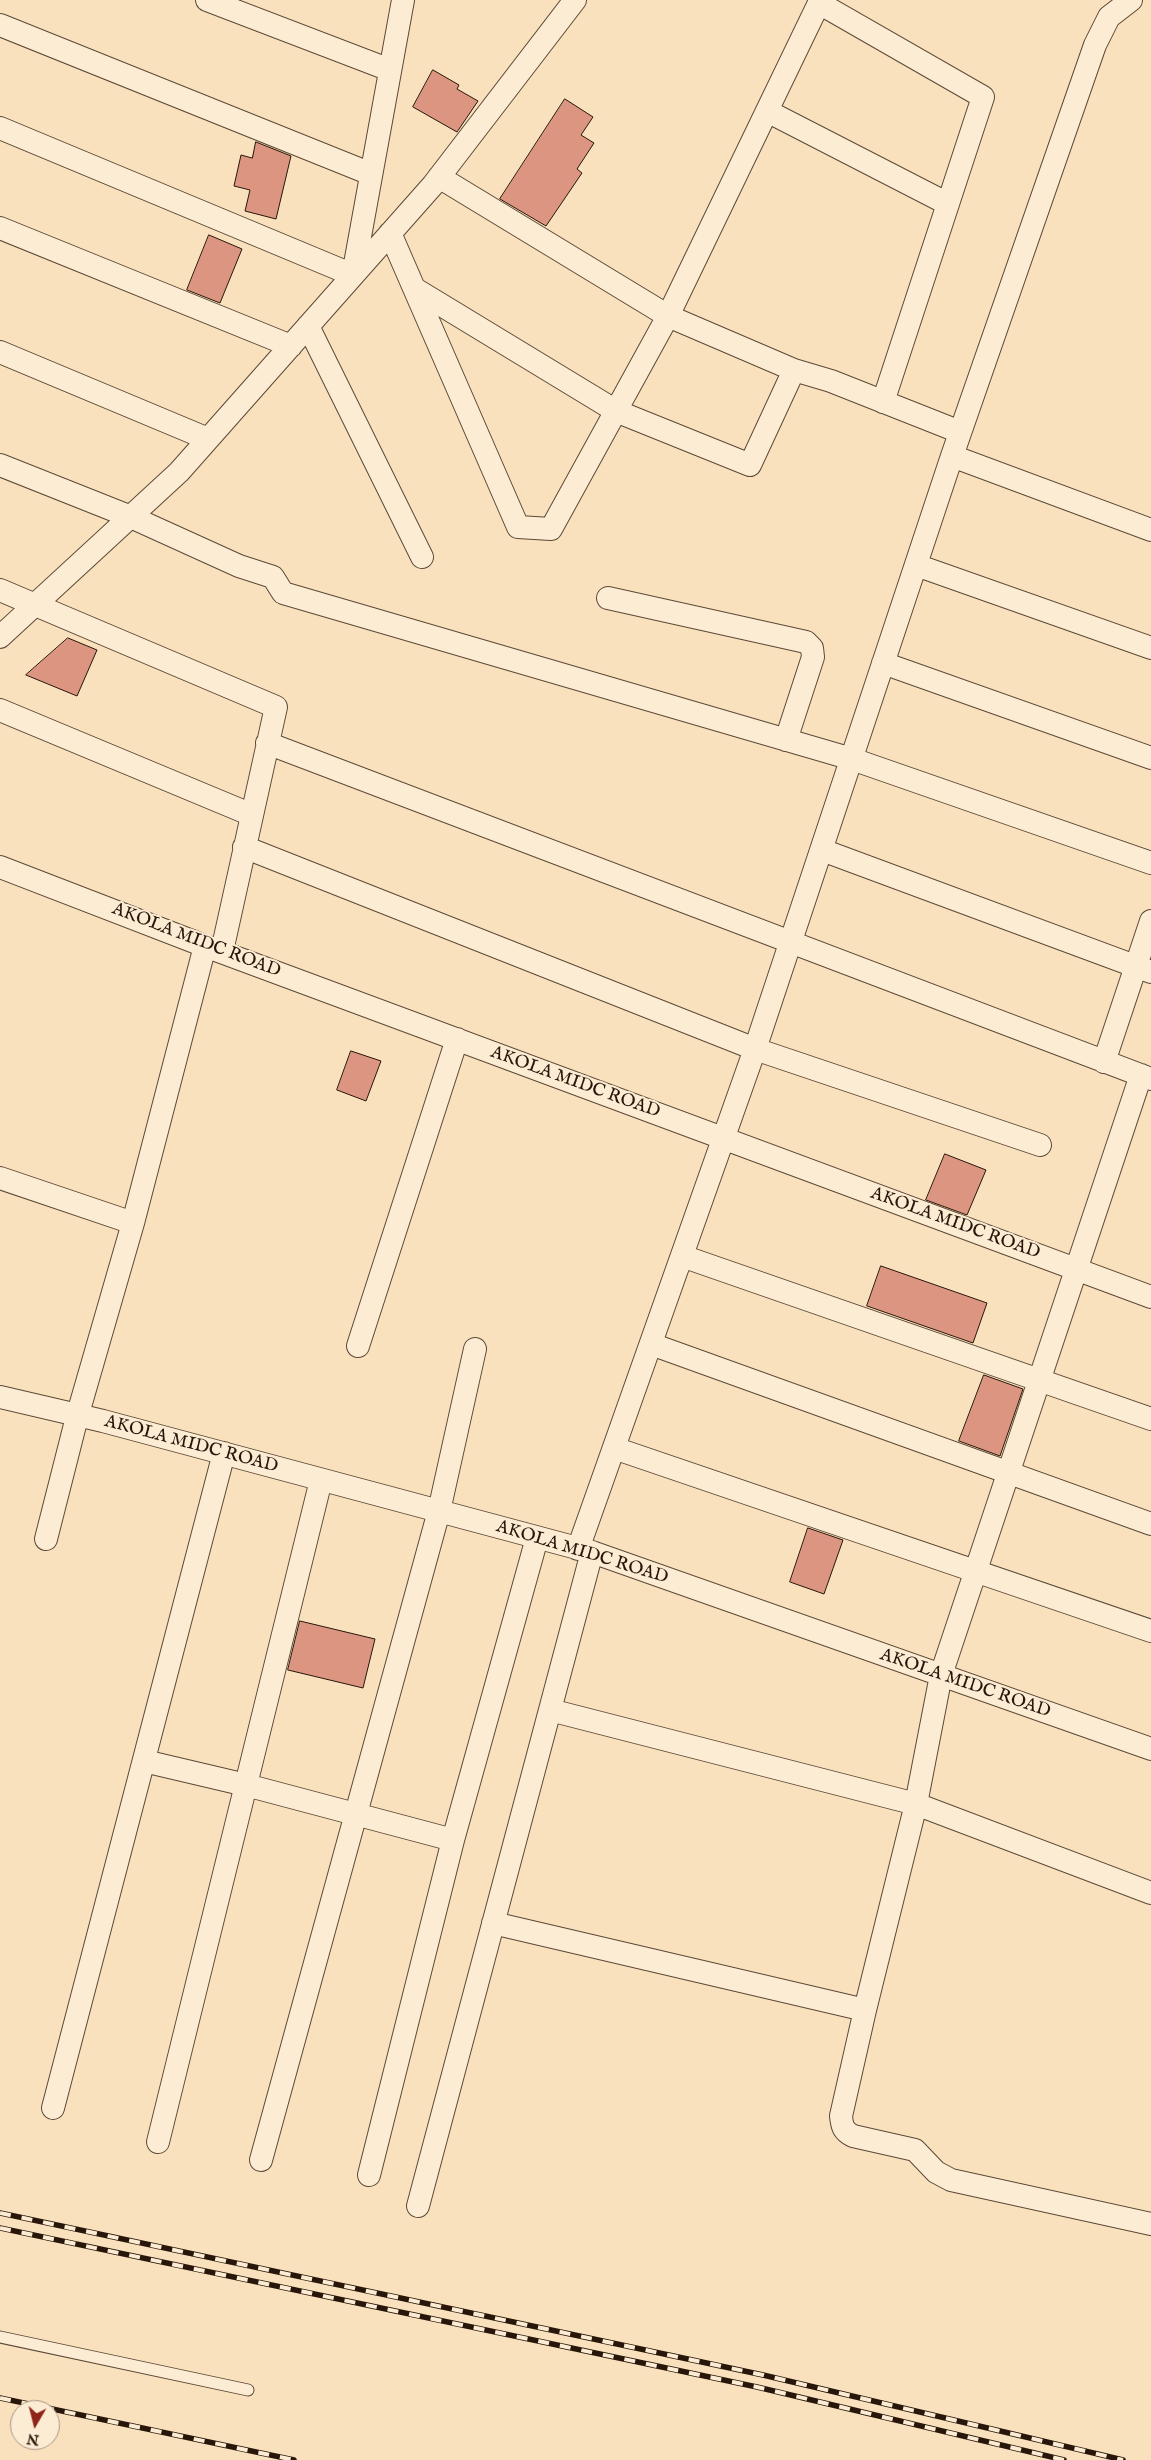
<!DOCTYPE html>
<style>
body{margin:0}
#map{position:relative;width:1151px;height:2460px;overflow:hidden;background:#fae1bd;font-family:"IM FELL English",serif}
canvas{display:block}
.north{position:absolute;left:10px;top:2400px;width:50px;height:50px;box-sizing:border-box;background:#fcecd4;border:1px solid #a79683;border-radius:50%;rotate:188deg;font-size:14px;font-weight:700;line-height:20px;text-align:center;color:#271609}
.north::after{content:'';display:block;margin:auto;width:18px;height:22px;background:#8f2418;clip-path:polygon(50% 0,100% 100%,50% 72%,0 100%)}
</style>
<div id="map">
<canvas width="1151" height="2460"></canvas>
<div class="north">N</div>
</div>
<script>
const c = document.querySelector('canvas').getContext('2d');
c.lineJoin = 'round';
function fill(path, color) {
  c.fillStyle = color;
  c.fill(path, 'evenodd');
}
function strokePath(path, color, width, dash) {
  c.strokeStyle = color;
  c.lineWidth = width;
  c.lineCap = dash ? 'butt' : 'round';
  c.setLineDash(dash || []);
  c.stroke(path);
}
function label(font, color, halo, rows, align = 'center') {
  c.font = font + ' "IM FELL English",serif';
  c.lineWidth = 4;
  c.setLineDash([]);
  c.textBaseline = 'middle';
  c.strokeStyle = halo;
  c.fillStyle = color;
  for (const [text, x, y, turn = 0] of rows) {
    c.save();
    c.translate(x, y);
    c.rotate((+turn || 0) * Math.PI / 180);
    c.textAlign = isNaN(turn) ? turn : align;
    if (halo) c.strokeText(text, 0, 0);
    c.fillText(text, 0, 0);
    c.restore();
  }
}
const building = new Path2D(`
 M433 70 459 85 457 89 478 101 457 132 413 107Z
 M565 99 593 117 581 135 594 143 577 169 582 173 546 226 500 199Z
 M256 142 291 156 276 219 245 211 250 190 234 186 241 155 252 158Z
 M209 235 242 249 220 303 187 290Z
 M68 638 97 650 77 696 26 675Z
 M351 1051 381 1061 366 1101 337 1090Z
 M945 1154 986 1170 967 1215 926 1200Z
 M881 1266 987 1303 973 1343 867 1306Z
 M984 1375 1023 1389 1000 1456 959 1441Z
 M808 1528 843 1540 824 1594 790 1582Z
 M300 1621 375 1639 363 1688 288 1670Z`);
const lane = new Path2D(`
 M0 2337 248 2390`);
const street = new Path2D(`
 M207 0 390 70
 M0 25 371 174
 M767 111 948 204
 M0 128 353 275 403 0
 M439 177 668 316 794 370 831 381 960 432
 M0 228 291 346
 M390 233 518 527 551 529 668 316 819 3 983 97 883 402
 M415 289 616 411 750 465 794 370
 M308 326 422 557
 M0 352 208 439
 M952 456 1151 530
 M0 465 131 517 239 566 273 577 283 593 852 759 1151 863
 M916 565 1151 648
 M0 590 276 707 222 951
 M608 598 806 642 812 648 813 657 786 740
 M0 637 179 472 433 185 575 0
 M883 663 1151 758
 M0 710 252 815
 M267 743 1151 1079
 M244 847 755 1049 1040 1145
 M822 850 1151 972
 M0 867 205 946 1151 1297
 M1104 1062 1151 921
 M1141 1075 941 1675 916 1804 1151 1893
 M0 1178 133 1223
 M682 1256 1151 1419
 M651 1344 1151 1524
 M358 1346 457 1039
 M0 1397 103 1421 592 1552 1151 1749
 M614 1448 1151 1631
 M46 1539 77 1417 133 1223 205 946
 M578 1549 755 1049 952 456 1095 45 1109 17 1131 0
 M550 1710 916 1804 865 2010 841 2116C842 2126 843 2131 853 2136L915 2150 936 2172 951 2180 1151 2224
 M144 1761 246 1785 453 1840
 M493 1923 865 2010
 M53 2108 224 1453
 M158 2142 321 1480
 M261 2160 439 1511 475 1349
 M369 2175 453 1840 537 1538
 M418 2206 592 1552`);
const rail = new Path2D(`
 M0 2213 763 2375 1123 2460
 M0 2228 757 2387 1064 2460
 M0 2398 294 2460`);
const streetNames = [
 ["AKOLA MIDC ROAD",196,941,21],
 ["AKOLA MIDC ROAD",575,1083,20],
 ["AKOLA MIDC ROAD",955,1224,20],
 ["AKOLA MIDC ROAD",191,1445,15],
 ["AKOLA MIDC ROAD",582,1553,17],
 ["AKOLA MIDC ROAD",965,1684,19]
];
fill(building, '#db9581');
strokePath(building, '#271609', 1);
strokePath(lane, '#5c4936', 13);
strokePath(street, '#5c4936', 24);
strokePath(lane, '#fcecd4', 11);
strokePath(street, '#fcecd4', 22);
strokePath(rail, '#271609', 5.5);
strokePath(rail, '#fcecd4', 4, [11]);
label('18px', '#271609', '#fcecd4', streetNames);
</script>
